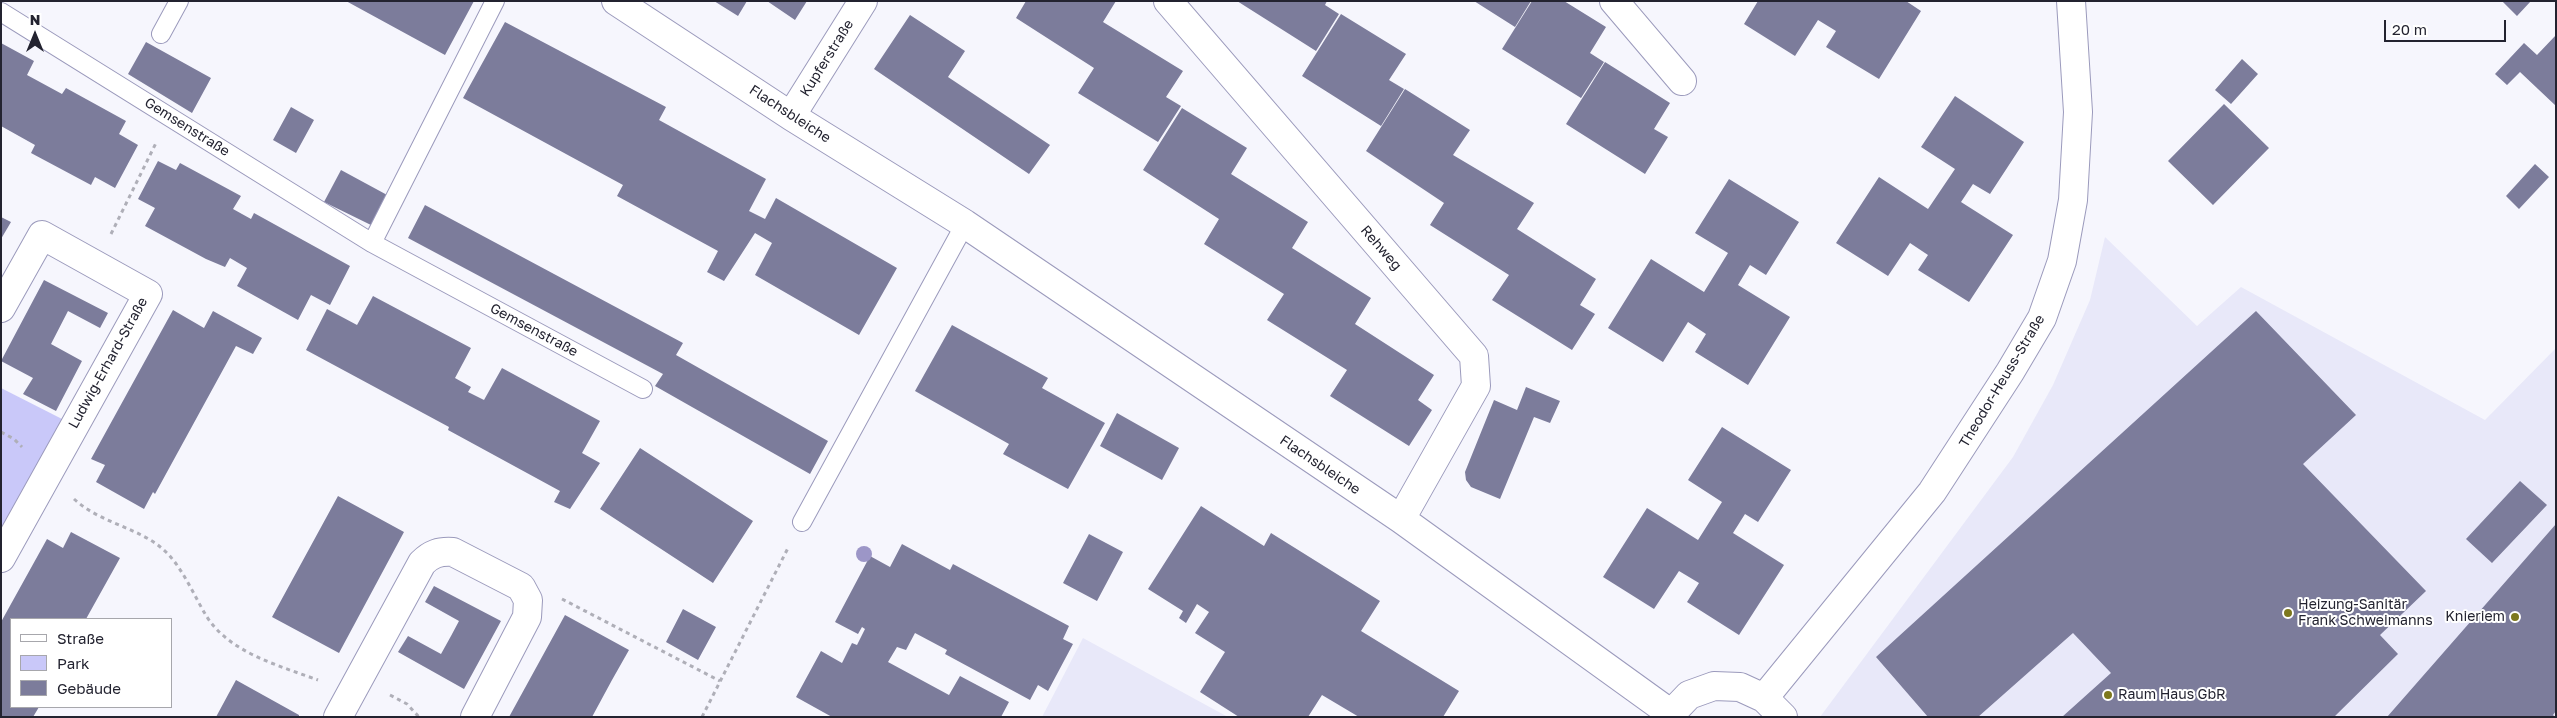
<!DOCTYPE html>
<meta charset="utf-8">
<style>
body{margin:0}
#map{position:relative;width:2557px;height:718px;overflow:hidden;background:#f6f6fd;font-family:"Golos Text",sans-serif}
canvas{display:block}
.frame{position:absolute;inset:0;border:2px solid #232330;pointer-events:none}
.legend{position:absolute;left:10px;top:618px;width:162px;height:90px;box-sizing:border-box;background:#fff;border:1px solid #a7a7ac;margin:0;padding:6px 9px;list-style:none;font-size:15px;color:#232330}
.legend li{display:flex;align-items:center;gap:10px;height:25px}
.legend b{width:25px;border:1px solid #a7a7ac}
.north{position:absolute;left:10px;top:10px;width:50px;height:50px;-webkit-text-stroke:4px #fff;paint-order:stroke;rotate:0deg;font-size:14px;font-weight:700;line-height:20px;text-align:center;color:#232330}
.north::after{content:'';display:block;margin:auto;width:18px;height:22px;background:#232330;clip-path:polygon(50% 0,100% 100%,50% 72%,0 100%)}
.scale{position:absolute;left:2384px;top:20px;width:122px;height:22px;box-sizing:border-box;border:2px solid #232330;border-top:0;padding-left:6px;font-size:15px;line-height:18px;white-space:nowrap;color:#232330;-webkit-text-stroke:4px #fff;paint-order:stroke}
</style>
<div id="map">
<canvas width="2557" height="718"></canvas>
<div class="frame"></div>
<ul class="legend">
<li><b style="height:6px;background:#fff"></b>Straße</li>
<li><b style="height:14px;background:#c9c8f9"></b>Park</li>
<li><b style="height:14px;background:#7c7c9b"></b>Gebäude</li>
</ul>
<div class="north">N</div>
<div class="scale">20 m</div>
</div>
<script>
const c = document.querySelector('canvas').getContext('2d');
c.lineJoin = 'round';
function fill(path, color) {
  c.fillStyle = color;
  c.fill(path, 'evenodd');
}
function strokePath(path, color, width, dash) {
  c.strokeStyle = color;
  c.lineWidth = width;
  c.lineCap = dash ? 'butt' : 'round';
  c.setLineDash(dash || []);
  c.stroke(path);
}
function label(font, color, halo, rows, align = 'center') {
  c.font = font + ' "Golos Text",sans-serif';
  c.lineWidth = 4;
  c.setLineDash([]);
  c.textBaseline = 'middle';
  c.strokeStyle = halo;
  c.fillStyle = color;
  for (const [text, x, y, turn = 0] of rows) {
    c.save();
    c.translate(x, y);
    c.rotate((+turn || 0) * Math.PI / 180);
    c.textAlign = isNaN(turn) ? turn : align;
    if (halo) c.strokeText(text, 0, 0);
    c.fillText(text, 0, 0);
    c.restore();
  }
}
const built = new Path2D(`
 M2105 237 2197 326 2241 287 2485 420 2556 348V717H1820L2013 457 2053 385 2090 300Z
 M1083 638 1228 717H1042Z`);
const green = new Path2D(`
 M1 388 64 420 1 544Z`);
const building = new Path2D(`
 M346 1H474L445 55Z
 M714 1H747L738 16Z
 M767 1H807L795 20Z
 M1026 1H1116L1103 22 1183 71 1166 97 1181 106 1158 142 1078 93 1094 68 1016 18Z
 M1237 1H1327L1325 5 1339 14 1316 51Z
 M1474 1H1531L1515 27Z
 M1532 1H1564L1606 27 1590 53 1604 62 1581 98 1502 49Z
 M1758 1H1906L1921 11 1879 79 1826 47 1836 31 1818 20 1795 56 1744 24Z
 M2502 1H2531L2517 16Z
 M1341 14 1406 54 1389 80 1404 89 1381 126 1302 76Z
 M910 15 965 51 948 77 1050 145 1029 174 874 69Z
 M505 22 666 107 659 120 766 179 749 211 765 219 776 198 897 268 859 335 755 275 772 243 755 233 724 281 707 272 718 251 617 196 623 185 463 98Z
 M2556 35V106L2520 72 2507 85 2495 74 2524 43 2537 55Z
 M146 42 211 78 192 113 128 74Z
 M1 43 34 61 27 75 62 94 66 88 126 121 119 134 138 145 115 188 95 177 91 185 31 153 35 145 1 126Z
 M2242 59 2258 74 2231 104 2215 90Z
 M1605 62 1670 103 1654 129 1668 137 1645 174 1566 124Z
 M1405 89 1470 130 1453 155 1534 203 1517 229 1596 279 1580 305 1595 314 1572 350 1492 300 1509 275 1430 225 1444 203 1366 151Z
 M1955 96 2024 142 1990 194 1973 184 1961 202 2013 235 1969 302 1918 270 1928 255 1910 243 1888 276 1836 243 1879 177 1928 209 1955 169 1921 147Z
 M2224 104 2269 148 2213 205 2168 161Z
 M291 107 314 120 296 153 273 140Z
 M1182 108 1247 148 1231 174 1308 222 1292 248 1371 298 1355 324 1434 375 1418 400 1432 410 1409 446 1330 396 1347 370 1267 320 1284 294 1204 244 1219 219 1143 170Z
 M158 161 176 170 180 163 241 196 233 209 251 219 254 213 350 266 330 305 311 295 298 320 237 286 247 268 230 258 225 267 206 259 145 226 155 208 138 199Z
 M2535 164 2549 177 2519 209 2506 196Z
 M341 170 389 196 373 226 324 202Z
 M1729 179 1799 222 1766 275 1750 265 1738 285 1790 317 1748 385 1695 352 1706 334 1688 322 1663 362 1608 328 1651 259 1704 292 1728 253 1695 233Z
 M425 205 683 343 676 355 828 441 810 474 655 386 663 374 408 238Z
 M1 217 11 222 1 239Z
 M44 280 108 313 100 328 68 311 51 344 82 361 56 411 23 394 33 378 1 361Z
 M373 296 471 348 455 378 471 387 468 392 484 400 502 368 600 421 582 453 600 463 570 509 554 502 560 491 448 430 449 427 306 350 327 309 357 325Z
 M173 310 204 328 213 311 262 338 253 354 236 346 155 494 153 492 144 509 96 482 105 465 91 459Z
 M2256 311 2356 415 2303 464 2426 591 2380 635 2398 654 2334 717H2062L2111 673 2073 633 1978 717H1928L1876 657Z
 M952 325 1048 378 1042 388 1105 423 1068 489 1003 454 1009 444 915 391Z
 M1526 387 1560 401 1550 423 1534 417 1500 499 1471 487 1466 480 1465 472 1494 400 1517 410Z
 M1117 413 1179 448 1162 480 1100 446Z
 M1722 427 1791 470 1758 522 1745 514 1733 533 1784 565 1739 635 1687 602 1699 583 1679 571 1654 609 1603 577 1647 508 1698 540 1722 502 1688 480Z
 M640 448 753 521 713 583 600 509Z
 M2520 481 2547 505 2492 563 2466 539Z
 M338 496 404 532 339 653 272 617Z
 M1201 506 1264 546 1271 533 1380 601 1361 631 1459 691 1443 717H1359L1322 695 1308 717H1239L1200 692 1225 652 1195 633 1209 612 1197 604 1186 623 1179 618 1183 611 1148 589Z
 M2556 524V711L2553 715 2555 717H2387Z
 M71 532 120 558 86 619H11V707H39L33 717H1V622L47 539 63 548Z
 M1089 534 1123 552 1097 601 1063 583Z
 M902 544 950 570 953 564 1069 626 1063 639 1073 644 1048 691 1038 685 1030 700 945 654 947 650 915 633 906 650 897 647 888 662 949 695 960 676 1009 702 1001 717H832L796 697 821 651 842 663 852 643 857 645 865 629 862 627 858 634 835 622 870 556 890 567Z
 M434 586 501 621 464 689 398 652 408 636 441 654 451 636 459 621 425 602Z
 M683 609 716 627 698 660 666 642Z
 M565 615 629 650 612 680 592 717H509Z
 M236 680 299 715V717H216Z`);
const path = new Path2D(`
 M111 234 156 143
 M1 432 14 439 22 447
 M74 499C101 524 140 527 166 552 184 570 194 596 207 617 230 653 280 666 318 680
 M562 599 720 681
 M390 695 407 704 419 717
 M702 717 788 548`);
const service = new Path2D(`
 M1 12 372 243 643 389
 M161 34 179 1
 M372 243 495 1
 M802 522 965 224`);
const minor = new Path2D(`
 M616 1 791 116 965 224 1401 519 1670 713
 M1168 1 1474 356 1476 386 1401 519
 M1614 1 1682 81
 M791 116 863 1
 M1 308 42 235 148 294 1 558
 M1764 698 1932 492 2010 372 2042 318 2062 261 2073 200 2078 112 2071 1
 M338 717 422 563C431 554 439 551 453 552L521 587 528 600 527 617 475 717
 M1668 717 1689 695 1714 686 1740 687 1764 698 1783 717`);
const trees = [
 [864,554]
];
const markers = [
 [2288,613,5,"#7d781d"],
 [2515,617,5,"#7d781d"],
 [2108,695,5,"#7d781d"]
];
const streetNames = [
 ["Kupferstraße",827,58,-58],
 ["Flachsbleiche",790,114,33],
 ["Gemsenstraße",187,127,32],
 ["Rehweg",1381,248,49],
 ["Gemsenstraße",534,330,28],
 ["Ludwig-Erhard-Straße",108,363,-61],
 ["Theodor-Heuss-Straße",2002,381,-59],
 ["Flachsbleiche",1320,465,34]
];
const poiNames = [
 ["Heizung-Sanitär",2298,605],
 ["Frank Schweimanns",2298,621],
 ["Knieriem",2505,617,"right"],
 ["Raum Haus GbR",2118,695]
];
fill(built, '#e8e8f9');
fill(green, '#c9c8f9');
fill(building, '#7c7c9b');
strokePath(service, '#9b9abc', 20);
strokePath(minor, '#9b9abc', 30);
strokePath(path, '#afafb8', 3, [4, 4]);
strokePath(service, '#fff', 18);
strokePath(minor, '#fff', 28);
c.fillStyle = '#9c96c7';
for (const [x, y] of trees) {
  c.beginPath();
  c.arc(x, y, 8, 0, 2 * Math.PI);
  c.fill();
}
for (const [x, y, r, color] of markers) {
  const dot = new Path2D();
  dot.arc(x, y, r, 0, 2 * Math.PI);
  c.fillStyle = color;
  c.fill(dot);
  strokePath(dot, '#fff', 2);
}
label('14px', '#232330', '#fff', streetNames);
label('14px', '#232330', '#fff', poiNames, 'left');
</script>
